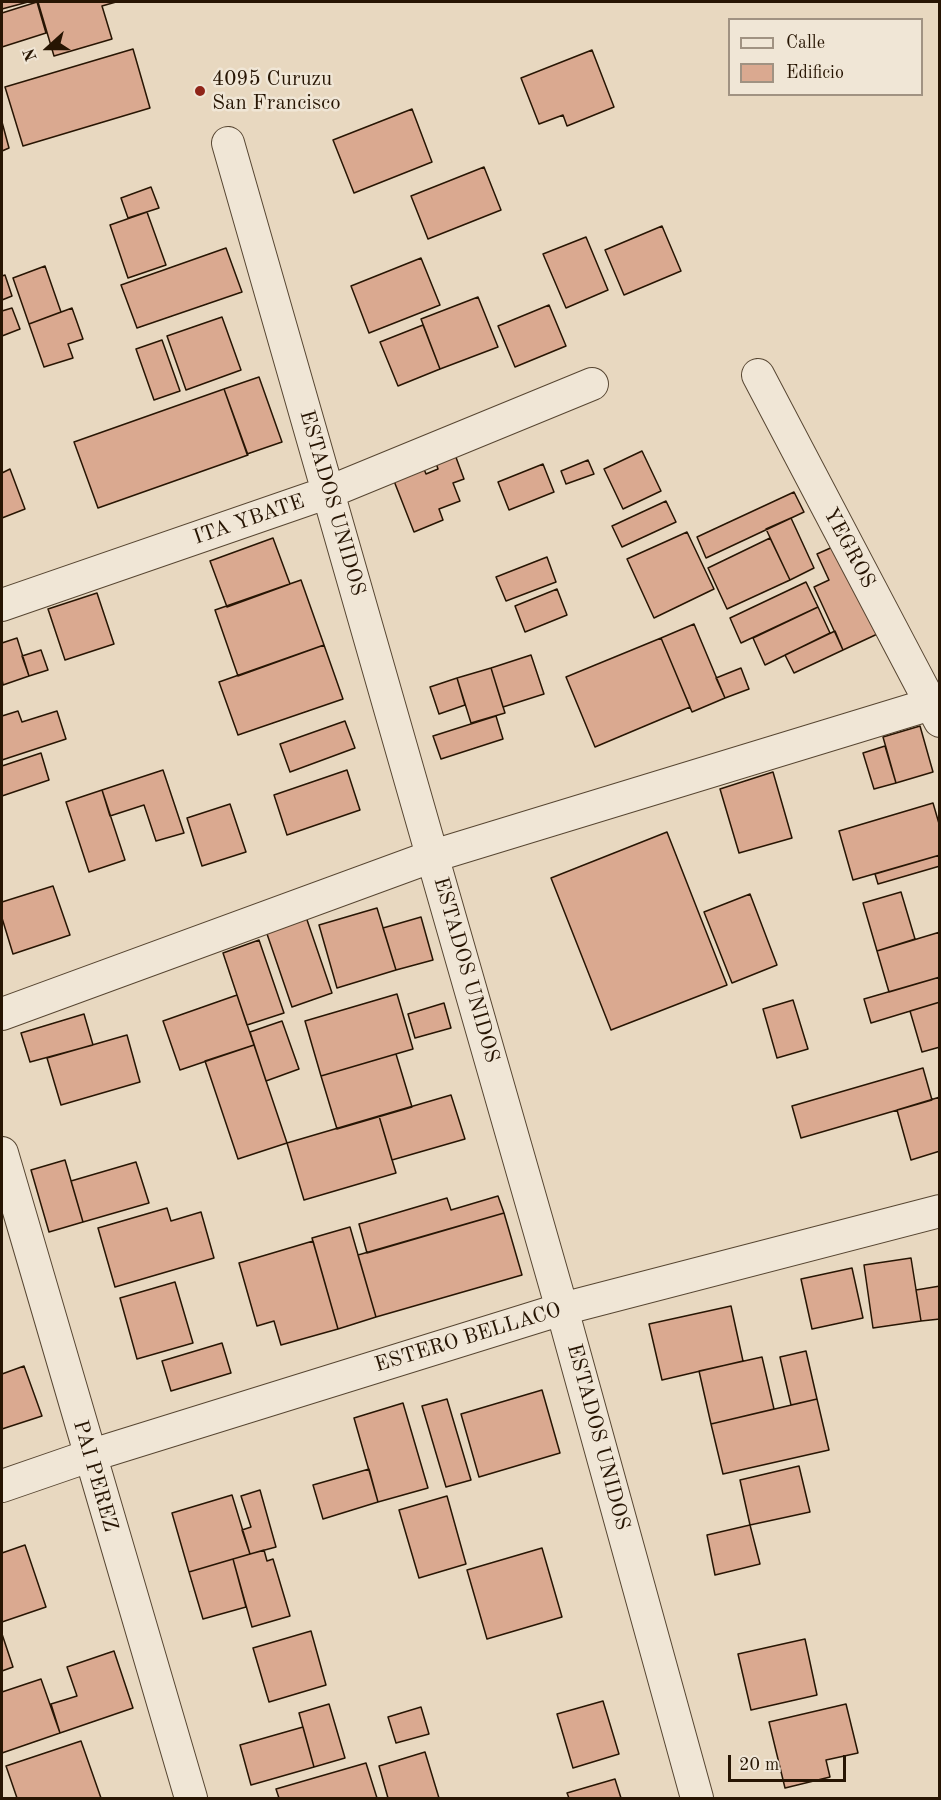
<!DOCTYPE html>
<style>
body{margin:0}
#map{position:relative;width:941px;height:1800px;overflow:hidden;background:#e8d8c0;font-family:"Old Standard TT",serif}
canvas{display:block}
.frame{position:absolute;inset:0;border:3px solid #271503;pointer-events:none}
.legend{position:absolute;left:728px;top:18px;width:195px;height:78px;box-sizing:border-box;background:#f0e6d6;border:2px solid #a09282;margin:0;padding:8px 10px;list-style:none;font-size:18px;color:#271503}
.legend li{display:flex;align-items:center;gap:12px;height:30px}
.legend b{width:30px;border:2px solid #a09282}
.north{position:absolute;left:18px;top:18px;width:60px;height:60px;-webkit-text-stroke:4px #f0e6d6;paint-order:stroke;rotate:249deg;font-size:16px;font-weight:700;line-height:24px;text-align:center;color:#271503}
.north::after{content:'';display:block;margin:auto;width:21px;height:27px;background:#271503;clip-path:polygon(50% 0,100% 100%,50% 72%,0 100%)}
.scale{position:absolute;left:728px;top:1755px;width:118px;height:27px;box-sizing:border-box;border:3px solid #271503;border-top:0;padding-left:8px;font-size:18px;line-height:21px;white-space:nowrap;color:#271503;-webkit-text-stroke:4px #f0e6d6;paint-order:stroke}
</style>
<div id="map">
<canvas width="941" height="1800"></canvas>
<div class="frame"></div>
<ul class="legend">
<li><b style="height:8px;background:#f0e6d6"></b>Calle</li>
<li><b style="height:16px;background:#daa990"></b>Edificio</li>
</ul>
<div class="north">N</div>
<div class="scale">20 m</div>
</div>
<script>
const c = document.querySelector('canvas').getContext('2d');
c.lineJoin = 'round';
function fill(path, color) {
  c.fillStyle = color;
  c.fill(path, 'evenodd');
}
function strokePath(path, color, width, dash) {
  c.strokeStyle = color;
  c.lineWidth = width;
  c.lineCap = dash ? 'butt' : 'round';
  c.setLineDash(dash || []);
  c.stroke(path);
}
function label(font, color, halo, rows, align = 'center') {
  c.font = font + ' "Old Standard TT",serif';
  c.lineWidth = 5;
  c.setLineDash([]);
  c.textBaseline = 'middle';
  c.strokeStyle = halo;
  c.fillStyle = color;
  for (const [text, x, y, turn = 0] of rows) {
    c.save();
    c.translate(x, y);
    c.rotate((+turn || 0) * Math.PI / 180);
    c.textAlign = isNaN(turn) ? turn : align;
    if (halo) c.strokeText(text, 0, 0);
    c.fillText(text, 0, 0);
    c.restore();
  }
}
const building = new Path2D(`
 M2 2H28L2 9Z
 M37 2 46 33 2 47V13Z
 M38 2H116L102 6 112 39 54 56Z
 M133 49 150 108 23 146 5 87Z
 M592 50 614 107 567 126 563 115 539 124 521 78Z
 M412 109 432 162 354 193 333 140Z
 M2 122 9 148 2 151Z
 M484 167 501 210 428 239 411 196Z
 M151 187 159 208 128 218 121 198Z
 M147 212 166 265 128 278 110 225Z
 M662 226 681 271 624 295 605 250Z
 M586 237 608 290 566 308 543 254Z
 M226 248 242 292 137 328 121 285Z
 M421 258 440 305 369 333 351 286Z
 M45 266 61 312 29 324 13 278Z
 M5 275 12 296 2 300V276Z
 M478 297 498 347 440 369 421 319Z
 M549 305 566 346 515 367 498 326Z
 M12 308 20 329 2 336V311Z
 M72 308 83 339 68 344 73 358 44 367 29 324Z
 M222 317 241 370 186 390 167 336Z
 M423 325 440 369 398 386 380 342Z
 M162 340 180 391 154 400 136 349Z
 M259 377 282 442 247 454 224 389Z
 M224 389 248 455 98 508 74 442Z
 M642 451 661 491 623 509 604 469Z
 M454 452 464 479 453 483 460 501 439 509 443 520 414 532 394 481 424 469 426 474 438 469 435 460Z
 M588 460 594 474 566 484 561 471Z
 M543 464 554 492 509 510 498 482Z
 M10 469 25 509 2 518V473Z
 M794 492 804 512 706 558 697 537Z
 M666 501 676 522 622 547 612 526Z
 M791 518 814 568 790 580 766 529Z
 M687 532 714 589 654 618 627 559Z
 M273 538 290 584 227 607 210 561Z
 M770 538 790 580 727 609 708 568Z
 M844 542 886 630 843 650 814 587 829 580 817 554Z
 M547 557 556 582 506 601 496 577Z
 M301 580 324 645 238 676 215 610Z
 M806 582 818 607 741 643 730 618Z
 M557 589 567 615 525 632 515 606Z
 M97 593 114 644 65 660 48 609Z
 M818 607 830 633 765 665 753 638Z
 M694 624 725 698 692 712 661 638Z
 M835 631 843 650 794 673 785 655Z
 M17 638 29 676 3 685 2 679V643Z
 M661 638 690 707 595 747 566 677Z
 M324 645 343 699 238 735 219 682Z
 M41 650 48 670 29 676 22 656Z
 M531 655 544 694 503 707 491 668Z
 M491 668 505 713 471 723 457 678Z
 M741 668 749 689 725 698 716 678Z
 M457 678 465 705 439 714 430 687Z
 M18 711 22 722 57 711 66 739 2 760V716Z
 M496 716 503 739 441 759 433 736Z
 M345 721 355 748 290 772 280 744Z
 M920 726 933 772 896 783 883 737Z
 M885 746 896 783 874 789 863 753Z
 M41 753 49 780 2 796V766Z
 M163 770 184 833 156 841 144 805 110 816 102 790Z
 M347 770 360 810 287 835 274 795Z
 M773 772 792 838 739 853 720 789Z
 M102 790 125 860 89 872 66 802Z
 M933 803 940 827V855L853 880 839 831Z
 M230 804 246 852 202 866 187 818Z
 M667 832 727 985 611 1030 551 878Z
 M940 855V866L878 884 875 874Z
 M53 886 70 935 13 954 2 918V902Z
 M901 892 915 939 877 951 863 903Z
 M750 894 777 965 732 983 704 912Z
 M377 908 396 970 337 988 319 925Z
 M305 914 332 993 292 1007 265 928Z
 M421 917 433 960 396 970 383 928Z
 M940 932V977L889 992 877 951Z
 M259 940 284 1013 247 1025 223 953Z
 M940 977V1002L871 1023 864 999Z
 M397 994 413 1049 321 1076 305 1021Z
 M237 995 254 1045 180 1070 163 1021Z
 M793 1000 808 1049 777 1058 763 1009Z
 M940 1002V1047L922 1052 910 1011Z
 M444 1003 451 1028 415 1038 408 1014Z
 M84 1014 93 1045 30 1062 21 1033Z
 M282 1021 299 1069 266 1081 250 1032Z
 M127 1035 140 1082 61 1105 47 1058Z
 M254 1045 287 1143 238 1159 205 1061Z
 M396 1054 412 1107 337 1129 321 1076Z
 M923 1068 932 1100 801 1138 792 1106Z
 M451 1095 465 1139 392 1160 379 1116Z
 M940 1097V1151L911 1160 897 1110Z
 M379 1116 396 1173 304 1200 287 1143Z
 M65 1160 83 1222 49 1232 31 1170Z
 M136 1162 149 1203 83 1222 71 1181Z
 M498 1196 504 1213 367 1253 359 1224 447 1198 451 1210Z
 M167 1208 171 1221 201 1212 214 1258 115 1287 98 1228Z
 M504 1213 522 1275 376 1317 358 1255Z
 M350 1227 376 1317 338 1329 312 1238Z
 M313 1241 338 1329 281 1345 274 1321 257 1326 239 1263Z
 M911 1258 921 1321 873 1328 864 1265Z
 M852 1268 863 1318 812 1329 801 1279Z
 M175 1282 193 1343 137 1359 120 1298Z
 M940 1286V1319L921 1321 916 1290Z
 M731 1306 743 1361 662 1380 649 1324Z
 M222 1343 231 1373 171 1391 162 1361Z
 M806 1351 817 1399 791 1405 780 1357Z
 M762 1357 774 1409 711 1424 699 1371Z
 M24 1366 42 1416 2 1429V1374Z
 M542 1390 560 1453 479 1477 461 1414Z
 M447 1399 471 1480 446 1487 422 1406Z
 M817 1399 829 1450 723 1474 711 1424Z
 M403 1403 428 1488 378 1502 354 1418Z
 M799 1466 810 1512 750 1525 740 1480Z
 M369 1469 378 1502 323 1519 313 1485Z
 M260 1490 276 1547 250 1554 242 1530 251 1527 241 1496Z
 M232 1495 250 1554 189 1572 172 1513Z
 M447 1496 466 1564 419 1578 399 1510Z
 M750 1525 760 1564 715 1575 707 1535Z
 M25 1545 46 1607 2 1622V1553Z
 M542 1548 562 1617 487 1639 467 1570Z
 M264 1550 267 1561 273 1559 290 1616 252 1627 233 1559Z
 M233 1559 246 1607 203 1619 189 1572Z
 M311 1631 326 1685 269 1702 253 1648Z
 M2 1634 13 1667 2 1671Z
 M805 1639 817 1695 751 1710 738 1654Z
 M114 1651 133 1708 60 1733 51 1704 77 1696 67 1667Z
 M41 1679 60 1733 2 1753V1692Z
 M603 1701 619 1754 573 1768 557 1714Z
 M329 1704 345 1758 314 1767 299 1713Z
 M846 1704 858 1753 826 1760 830 1777 785 1788 769 1722Z
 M421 1707 429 1734 396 1743 388 1717Z
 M303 1727 314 1767 251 1785 240 1745Z
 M81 1741 101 1798H17L6 1766Z
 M425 1752 439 1798H388L379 1766Z
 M366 1763 377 1798H279L276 1789Z
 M615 1779 621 1798H569L567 1793Z`);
const minor = new Path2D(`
 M228 143 562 1309 697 1798
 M758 375 940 721
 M2 605 329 492 592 384
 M2 1014 433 856 931 704
 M2 1153 191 1798
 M2 1486 89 1456 562 1309 940 1211`);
const markers = [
 [200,91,6,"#8f2418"]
];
const poiNames = [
 ["4095 Curuzu",212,79],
 ["San Francisco",212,103]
];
const streetNames = [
 ["ESTADOS UNIDOS",332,503,74],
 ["ITA YBATE",249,520,-19],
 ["YEGROS",849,548,62],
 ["ESTADOS UNIDOS",466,970,74],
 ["ESTERO BELLACO",468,1338,-17],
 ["ESTADOS UNIDOS",598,1437,75],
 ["PAI PEREZ",95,1476,74]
];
fill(building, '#daa990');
strokePath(building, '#271503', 1.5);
strokePath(minor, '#574632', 34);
strokePath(minor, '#f0e6d6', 32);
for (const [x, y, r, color] of markers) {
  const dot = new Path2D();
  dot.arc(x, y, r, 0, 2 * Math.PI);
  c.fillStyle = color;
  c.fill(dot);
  strokePath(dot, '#f0e6d6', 2);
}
label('21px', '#271503', '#f0e6d6', poiNames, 'left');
label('21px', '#271503', '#f0e6d6', streetNames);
</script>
